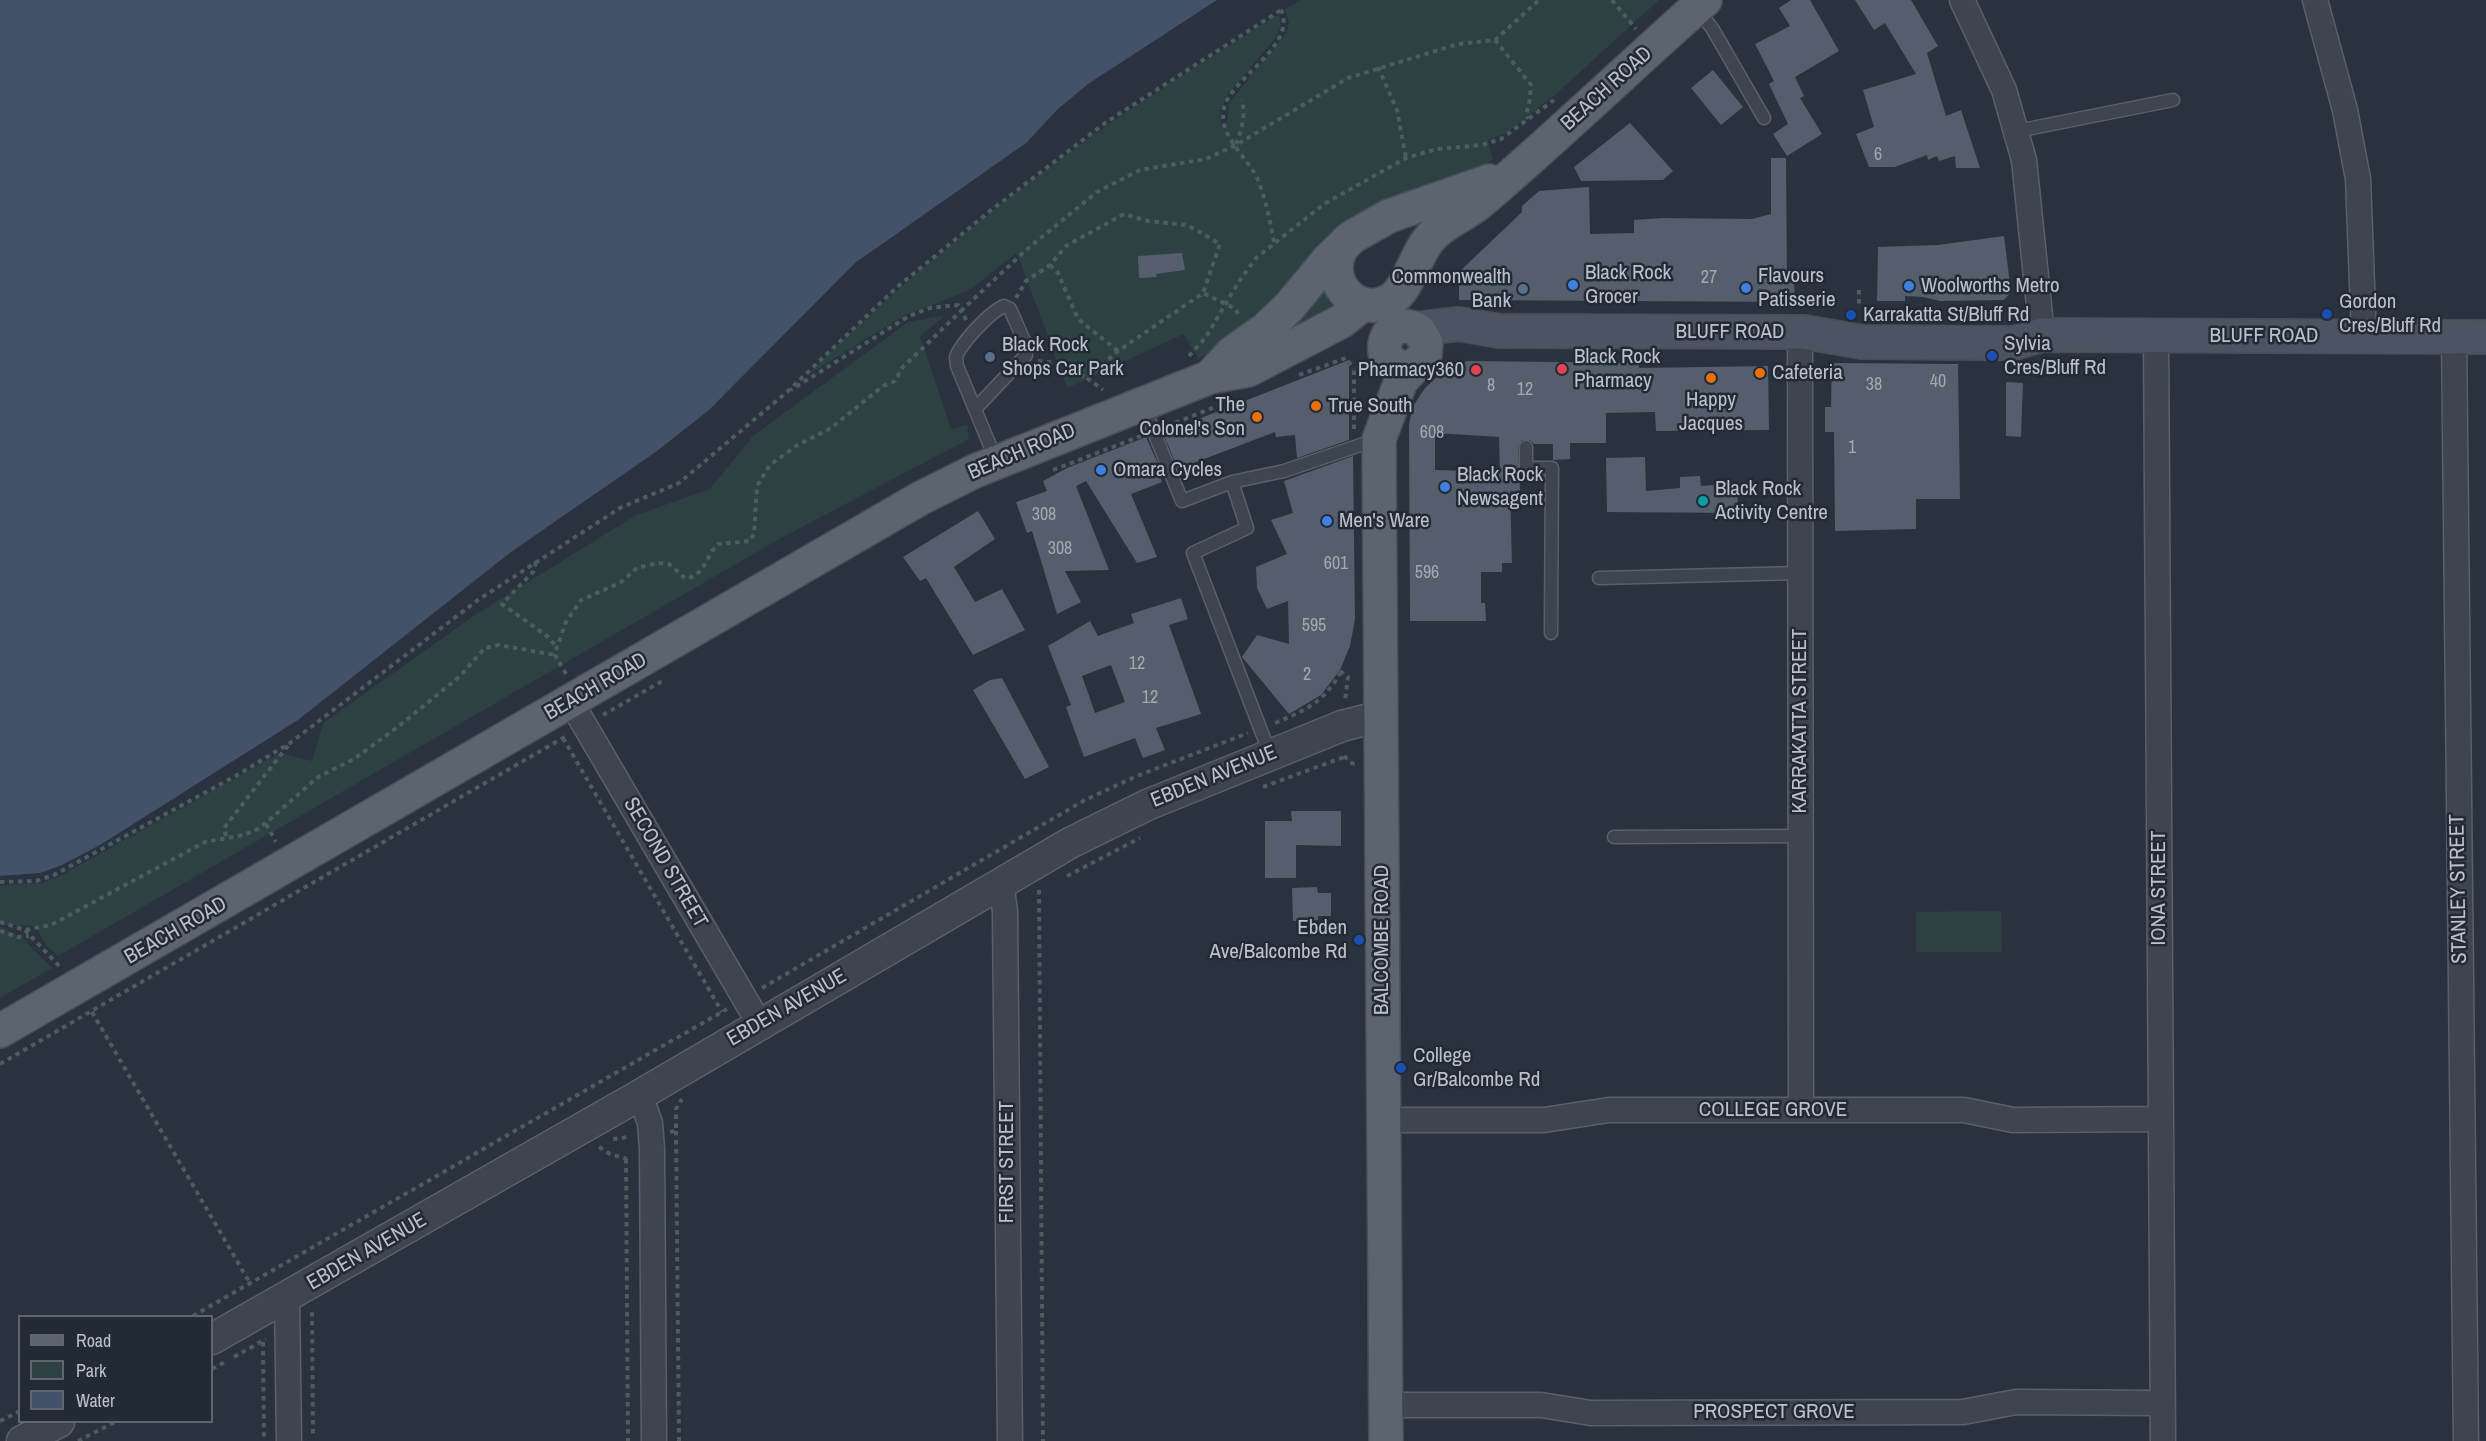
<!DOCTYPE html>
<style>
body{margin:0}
#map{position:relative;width:2486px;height:1441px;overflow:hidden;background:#2a3240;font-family:"Archivo Narrow",sans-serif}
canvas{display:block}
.legend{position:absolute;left:18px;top:1315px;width:195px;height:108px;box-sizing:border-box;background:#222a36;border:2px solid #5f6671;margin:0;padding:8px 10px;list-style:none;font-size:18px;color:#bbc0ca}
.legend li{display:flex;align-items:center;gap:12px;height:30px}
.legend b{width:30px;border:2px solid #5f6671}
</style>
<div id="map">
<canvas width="2486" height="1441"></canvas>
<ul class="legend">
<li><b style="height:8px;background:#5c6470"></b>Road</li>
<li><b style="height:16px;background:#2d4042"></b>Park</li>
<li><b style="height:16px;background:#435169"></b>Water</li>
</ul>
</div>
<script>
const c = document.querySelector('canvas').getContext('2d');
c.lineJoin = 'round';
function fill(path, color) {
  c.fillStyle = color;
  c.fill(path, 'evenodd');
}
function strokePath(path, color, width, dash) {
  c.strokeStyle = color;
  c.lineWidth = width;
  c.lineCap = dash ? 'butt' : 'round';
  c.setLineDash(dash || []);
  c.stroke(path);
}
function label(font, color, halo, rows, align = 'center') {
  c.font = font + ' "Archivo Narrow",sans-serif';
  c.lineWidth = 5;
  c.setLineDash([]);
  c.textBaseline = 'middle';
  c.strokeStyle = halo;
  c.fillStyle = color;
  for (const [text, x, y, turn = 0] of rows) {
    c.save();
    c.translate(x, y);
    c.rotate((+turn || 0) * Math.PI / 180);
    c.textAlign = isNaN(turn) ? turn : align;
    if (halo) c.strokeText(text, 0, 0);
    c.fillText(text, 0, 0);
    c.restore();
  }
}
const green = new Path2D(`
 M1300 0H1659L1556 94 1506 133 1488 140 1493 160 1457 180 1343 225 1239 335 1198 359 1184 334 1067 388 1017 253 968 291 905 315 806 376C891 291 987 212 1085 141 1146 97 1211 58 1275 16H1280V28L1276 37 1226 97 1220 111 1221 125 1227 124 1229 103 1287 32 1289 23 1285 9Z
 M1328 281 1342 307 1268 351Z
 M946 315 920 336 951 429 967 425 969 439 783 537 58 956 46 945 35 926 0 925V885L42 883 60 876 280 753 312 761 323 723 475 615 636 515 710 489 753 436 908 322Z
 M2001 911 2002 952H1916V912Z
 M0 926 23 939 52 968 0 998Z`);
const water = new Path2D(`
 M0 0H1217L1088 84 1058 109 1026 143 855 263 709 410 657 451 511 552 298 720 100 845 62 865 40 873 0 876Z`);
const building = new Path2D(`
 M1791 0H1810L1839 51 1795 77 1804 96 1800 98 1822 134 1787 156 1773 134 1788 124 1769 84 1774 81 1755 44 1790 26 1779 8Z
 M1855 0H1911L1938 46 1927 53 1946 116 1961 110 1980 168H1956L1955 156 1939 161 1937 156 1928 160 1927 155 1895 167H1869L1856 134 1874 127 1863 90 1916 74 1885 23 1874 30Z
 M1713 70 1743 107 1721 125 1691 88Z
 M1630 123 1673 171 1663 180 1581 181 1574 167Z
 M1771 158H1786L1787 280H1794L1795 302 1459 300V272L1522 212V206L1539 191 1589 187 1590 234 1634 233V220L1662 218 1752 219 1771 214Z
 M2004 236 2011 292 2004 300 1940 301 1923 297 1905 296V301H1877L1878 247 1938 245Z
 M1182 253 1185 270 1156 274 1157 277 1139 278 1138 256Z
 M1349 360V440L1297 458 1295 435 1276 437 1275 432 1178 469 1163 433Z
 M1468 361 1639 363V368L1768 366 1769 430 1656 431 1655 412 1606 413V443H1570V459L1553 460V444H1534L1530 440H1522L1518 447 1520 492 1510 491 1512 563H1502V572H1481V603H1485L1486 621H1410L1409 424 1413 406 1425 388 1439 375 1458 364ZM1435 433 1499 437 1500 472 1435 470Z
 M1832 363 1958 364 1960 499H1916V529L1835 531 1834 432H1825V407H1831Z
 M2006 382 2023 383 2021 437 2006 436Z
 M1146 437 1163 475 1160 476 1162 482 1131 494 1157 557 1137 563 1086 481 1076 486 1109 570 1065 571 1081 602 1057 614 1032 531 1027 533 1016 502 1047 491 1043 481 1067 468Z
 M1353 456 1355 619 1350 646 1340 670 1321 695 1289 714 1242 657 1257 635 1289 644 1288 601 1267 609 1257 588 1256 567 1287 554 1271 520 1293 513 1284 481Z
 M1645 457 1646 491 1680 488V477L1700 476 1701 486 1737 483 1738 513 1607 512 1606 458Z
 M978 511 995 539 954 567 975 602 1002 589 1025 630 973 655 926 578 920 581 903 557Z
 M1181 598 1188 619 1169 625 1201 714 1156 728 1165 750 1143 758 1135 738 1084 757 1066 707 1071 705 1048 646 1090 621 1098 636 1134 623 1131 614ZM1111 665 1125 702 1095 713 1082 676Z
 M1002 678 1049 767 1025 779 973 690 990 680Z
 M1291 811H1341V846L1296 845V878H1265V821H1292Z
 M1317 887 1318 893H1331V916H1318V920L1293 921 1292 888Z`);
const path = new Path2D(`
 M1612 0 1636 29
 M1495 40 1531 85 1529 106 1526 113 1528 119
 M1378 67 1397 110 1406 158
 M1236 144C1241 132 1247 113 1241 100
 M1274 242C1270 220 1266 201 1258 180 1248 157 1217 135 1224 108 1232 76 1302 44 1279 6
 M1050 265 1058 273 1078 319 1118 351
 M1859 290V306
 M1016 298 1026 281 1050 265 1066 246 1124 214 1148 221 1187 225 1220 244 1203 293
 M966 320 962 310 1026 250 1097 192 1140 170 1206 159 1236 145 1348 78 1458 44 1495 40 1539 0
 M1189 356 1206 337 1238 283 1256 258 1324 204 1406 158 1437 149 1482 145 1501 139 1554 100
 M1038 361 1057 363 1087 378 1118 351 1203 293 1234 308 1241 317
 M1299 375 1346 358 1354 369
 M1087 378 1103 390
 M1167 426 1230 401
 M1354 429V369L1364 370
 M1053 470 1141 436
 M536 562 533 572 502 604 547 636 557 647
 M1340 671 1348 677 1345 701
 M566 674 555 655 557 647 566 622 581 600 620 583 637 568 657 563 669 564 686 579C706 574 705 557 718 544L750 541 754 534 757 486 770 465 796 446 831 428 883 386 895 381 902 368 962 310 958 305 930 308 909 316 791 390
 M603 715 664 680
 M1275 723C1306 710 1323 703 1341 672
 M563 738 722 1012
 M1344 756 1353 764V768
 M1263 787 1344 757
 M266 824 276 842
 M226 836 224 828 290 743
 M1067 876 1140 838
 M0 882 36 881 54 875 239 774 290 743 478 600 620 508 679 483 787 392 896 288 990 211 1105 123 1281 10
 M1039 890 1043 1441
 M0 922 25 930 51 925 205 842 244 835 260 828 318 777 354 759 399 726 459 677 485 648 499 645 555 655
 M25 930 60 967
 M0 931 18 937 29 936
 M762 988 1085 800 1137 776 1248 733
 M92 1012 251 1285
 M0 1064 568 735
 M676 1131 679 1441
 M670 1132 676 1131V1109L682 1099
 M613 1139 629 1137
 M599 1147 610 1154 627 1159
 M626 1159 628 1441
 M312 1312 313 1434
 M193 1316 727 1009
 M263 1342 264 1441
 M234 1357 266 1339
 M212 1369 227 1361
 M0 1421 20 1411
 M78 1441 115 1422`);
const service = new Path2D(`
 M1697 10 1712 28 1764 118
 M2017 131 2173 100
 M1143 405 1182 501 1232 482 1284 471 1378 439
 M976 408 1026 355V345L1010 309 1004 306C990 312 961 343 956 357L957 366 996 460
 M1526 447V468H1552L1551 633
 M1232 482 1247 528 1193 553 1270 754
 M1599 578 1799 573
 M1614 837 1800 836`);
const minor = new Path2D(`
 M1962 0 2004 90 2024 160 2042 335
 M2315 0 2345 110 2358 179 2364 336
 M1800 333 1801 1110
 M2156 335 2163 1441
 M2454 337 2466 1441
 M571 702 759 1023
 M1001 883 1005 911 1010 1441
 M640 1095 650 1123 652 1149 654 1441
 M1384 1120H1544L1609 1110H1964L2013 1120 2161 1119
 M287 1298 289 1441
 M1386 1405H1541L1591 1413 1963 1412 2016 1402 2162 1403`);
const tertiary = new Path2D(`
 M212 1339 640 1095 1070 843 1147 805 1342 726 1381 716
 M22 1441 59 1422`);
const secondary = new Path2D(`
 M1416 329 1459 324 1499 331 1804 332 1862 342 1975 343H2014L2042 335 2486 337`);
const primary = new Path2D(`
 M1347 241C1317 274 1355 323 1392 299 1411 286 1415 250 1436 232 1449 221 1465 214 1478 204 1556 138 1629 67 1705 0
 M1210 377 1232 353 1266 329 1289 307 1328 260 1352 237 1389 216 1489 181
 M0 1031 921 498 975 471 1210 377 1248 370 1342 321 1363 304
 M1386 1441 1379 439 1401 381 1425 355 1426 343 1419 331C1399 318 1379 334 1386 357L1399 368 1413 367`);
const markers = [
 [1573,285,6,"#3f7fe0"],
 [1909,286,6,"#3f7fe0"],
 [1746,288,6,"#3f7fe0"],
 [1523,289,6,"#5c6f8a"],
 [2327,314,6,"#1a4fb4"],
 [1851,315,6,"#1a4fb4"],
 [1992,356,6,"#1a4fb4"],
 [990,357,6,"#5c6f8a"],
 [1562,369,6,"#e0444e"],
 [1476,370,6,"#e0444e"],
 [1760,373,6,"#e8710a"],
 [1711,378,6,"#e8710a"],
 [1316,406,6,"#e8710a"],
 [1257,417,6,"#e8710a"],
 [1101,470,6,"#3f7fe0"],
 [1445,487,6,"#3f7fe0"],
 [1703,501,6,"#0f9aa8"],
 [1327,521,6,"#3f7fe0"],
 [1359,940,6,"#1a4fb4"],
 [1401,1068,6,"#1a4fb4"]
];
const numberNames = [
 ["6",1878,155],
 ["27",1709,278],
 ["40",1938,382],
 ["38",1874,385],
 ["8",1491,386],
 ["12",1525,390],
 ["608",1432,433],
 ["1",1852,448],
 ["308",1044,515],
 ["308",1060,549],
 ["601",1336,564],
 ["596",1427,573],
 ["595",1314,626],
 ["12",1137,664],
 ["2",1307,675],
 ["12",1150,698]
];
const streetNames = [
 ["BEACH ROAD",1607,89,-42],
 ["BLUFF ROAD",1730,332],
 ["BLUFF ROAD",2264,336],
 ["BEACH ROAD",1022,452,-23],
 ["BEACH ROAD",596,687,-30],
 ["KARRAKATTA STREET",1800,721,-90],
 ["EBDEN AVENUE",1214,777,-22],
 ["SECOND STREET",665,863,60],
 ["IONA STREET",2159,888,-90],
 ["STANLEY STREET",2459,889,-91],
 ["BEACH ROAD",176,931,-30],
 ["BALCOMBE ROAD",1382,940,-90],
 ["EBDEN AVENUE",787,1008,-30],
 ["COLLEGE GROVE",1773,1110],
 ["FIRST STREET",1007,1162,-90],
 ["EBDEN AVENUE",367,1252,-30],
 ["PROSPECT GROVE",1774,1412]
];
const poiNames = [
 ["Black Rock",1585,273],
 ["Grocer",1585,297],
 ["Flavours",1758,276],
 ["Patisserie",1758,300],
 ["Commonwealth",1511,277,"right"],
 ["Bank",1511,301,"right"],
 ["Woolworths Metro",1921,286],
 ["Gordon",2339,302],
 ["Cres/Bluff Rd",2339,326],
 ["Karrakatta St/Bluff Rd",1863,315],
 ["Sylvia",2004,344],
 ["Cres/Bluff Rd",2004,368],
 ["Black Rock",1002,345],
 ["Shops Car Park",1002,369],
 ["Black Rock",1574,357],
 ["Pharmacy",1574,381],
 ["Pharmacy360",1464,370,"right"],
 ["Cafeteria",1772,373],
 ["Happy",1711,400,"center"],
 ["Jacques",1711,424,"center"],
 ["The",1245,405,"right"],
 ["Colonel's Son",1245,429,"right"],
 ["True South",1328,406],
 ["Omara Cycles",1113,470],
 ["Black Rock",1457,475],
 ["Newsagent",1457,499],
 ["Black Rock",1715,489],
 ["Activity Centre",1715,513],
 ["Men's Ware",1339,521],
 ["Ebden",1347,928,"right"],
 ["Ave/Balcombe Rd",1347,952,"right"],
 ["College",1413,1056],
 ["Gr/Balcombe Rd",1413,1080]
];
fill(green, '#2d4042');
fill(water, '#435169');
fill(building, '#555e6d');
strokePath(service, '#59606a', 15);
strokePath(minor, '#59606a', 27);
strokePath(tertiary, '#59606a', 33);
strokePath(secondary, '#484e59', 36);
strokePath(primary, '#484e59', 36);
strokePath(path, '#4c5d60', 4, [4.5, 4.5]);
strokePath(service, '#3e4550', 12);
strokePath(minor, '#3e4550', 24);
strokePath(tertiary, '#3e4550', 30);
strokePath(secondary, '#4c5463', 33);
strokePath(primary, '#5c6470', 33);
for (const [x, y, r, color] of markers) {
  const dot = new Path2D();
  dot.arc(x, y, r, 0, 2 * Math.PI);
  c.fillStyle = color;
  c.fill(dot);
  strokePath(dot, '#222a36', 2);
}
label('18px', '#a2a8b3', null, numberNames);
label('21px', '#bbc0ca', '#222a36', streetNames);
label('21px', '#bbc0ca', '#222a36', poiNames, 'left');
</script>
